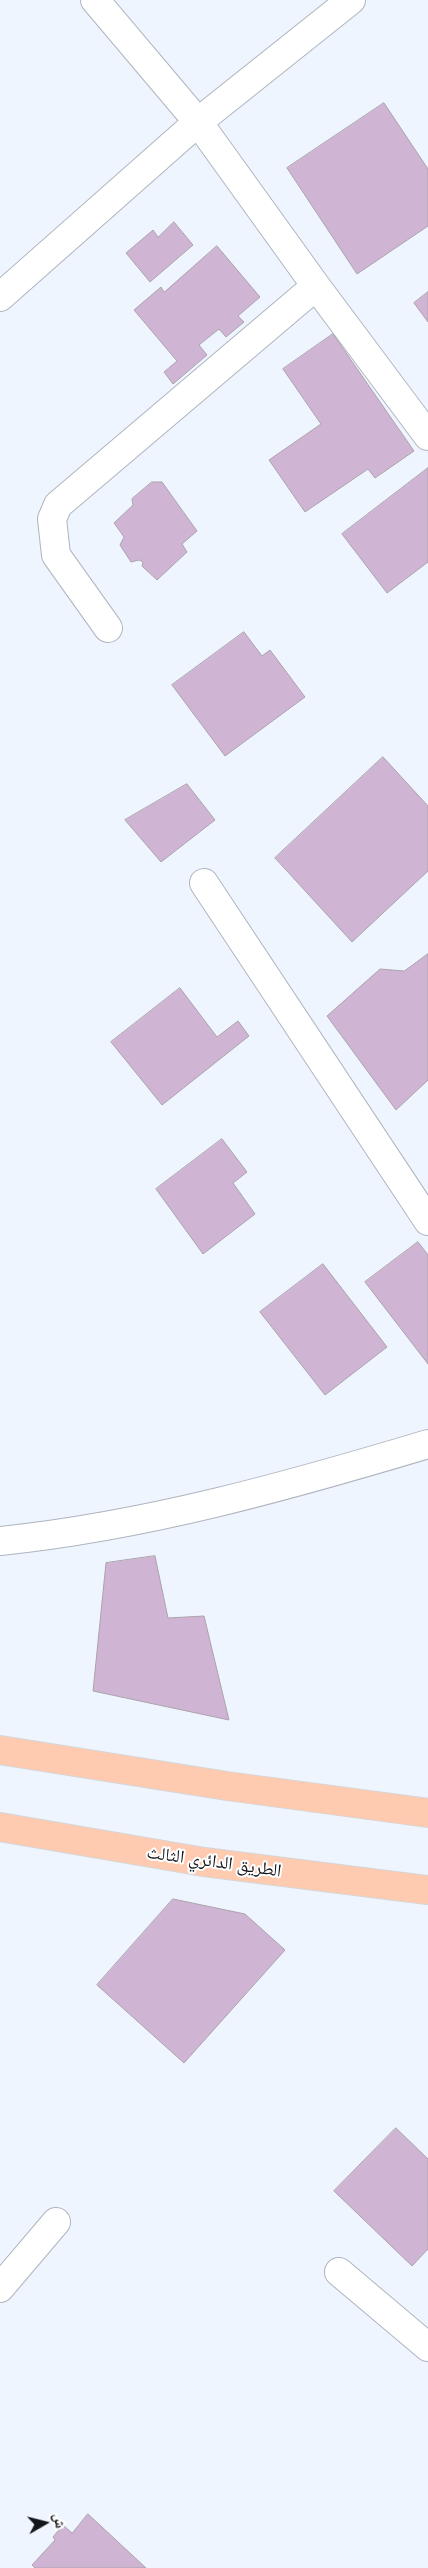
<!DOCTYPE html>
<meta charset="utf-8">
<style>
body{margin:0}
#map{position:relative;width:428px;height:2568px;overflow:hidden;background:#eff5ff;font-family:"Open Sans","Noto Naskh Arabic",sans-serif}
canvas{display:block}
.north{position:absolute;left:20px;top:2498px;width:50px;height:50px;-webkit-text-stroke:4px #fff;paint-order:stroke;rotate:82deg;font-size:14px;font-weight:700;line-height:20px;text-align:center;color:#131519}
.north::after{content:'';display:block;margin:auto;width:18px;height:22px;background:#131519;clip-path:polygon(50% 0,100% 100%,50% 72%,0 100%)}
</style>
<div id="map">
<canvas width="428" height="2568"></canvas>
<div class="north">ش</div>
</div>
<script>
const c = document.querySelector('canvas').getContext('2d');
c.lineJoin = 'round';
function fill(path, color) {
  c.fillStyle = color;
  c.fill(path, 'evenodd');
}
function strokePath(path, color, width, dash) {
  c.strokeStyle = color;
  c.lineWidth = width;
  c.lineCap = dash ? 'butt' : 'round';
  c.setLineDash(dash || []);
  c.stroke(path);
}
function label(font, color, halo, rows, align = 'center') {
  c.font = font + ' "Open Sans","Noto Naskh Arabic",sans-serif';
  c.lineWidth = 4;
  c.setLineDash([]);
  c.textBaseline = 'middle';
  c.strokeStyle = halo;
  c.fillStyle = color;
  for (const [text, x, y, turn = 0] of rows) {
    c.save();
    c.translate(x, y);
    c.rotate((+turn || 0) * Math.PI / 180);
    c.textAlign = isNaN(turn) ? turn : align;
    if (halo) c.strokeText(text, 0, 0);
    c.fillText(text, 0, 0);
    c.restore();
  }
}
const building = new Path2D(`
 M384 103 428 169V226L357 274 287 168Z
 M174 222 193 245 150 282 126 253 153 230 158 237Z
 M217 246 260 297 238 316 244 322 226 337 219 329 199 345 207 355 173 384 164 372 177 361 134 310 161 287 164 292Z
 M428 292V322L414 303Z
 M333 334 414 451 375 478 368 469 305 512 269 460 321 424 283 369Z
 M428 468V562L387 593 342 534Z
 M152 482H162L197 531 182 544 187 552 157 580 142 566 143 562 139 560 131 562 120 545 124 537 114 523 133 505 132 499Z
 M244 632 262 656 270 650 305 697 225 756 172 685Z
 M383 757 428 806V871L352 942 275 858Z
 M187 784 215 820 161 862 125 820Z
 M428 954V1080L396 1110 327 1016 380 969 404 971Z
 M180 988 217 1037 238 1021 249 1036 162 1105 111 1042Z
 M222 1139 247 1172 233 1183 255 1214 203 1254 156 1189Z
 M418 1242 428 1255V1364L365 1282Z
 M323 1264 387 1347 325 1395 260 1312Z
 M155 1556 168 1618 204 1616 229 1720 93 1691 106 1563Z
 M173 1899 245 1914 285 1950 184 2063 97 1985Z
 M396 2128 428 2159V2249L412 2266 334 2191Z
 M88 2514 146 2568H35L32 2565 55 2540 53 2537 63 2525 72 2533Z`);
const street = new Path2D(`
 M95 0 198 122 316 286 428 436
 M0 297 198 122 351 0
 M108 628 56 555 52 519 58 505 316 286
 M204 883 428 1221
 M0 1541C146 1526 288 1486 428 1444
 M339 2272 428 2347
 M0 2288 56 2222`);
const primary = new Path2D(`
 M0 1750 227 1786 428 1813
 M0 1827 204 1862 428 1890`);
const streetNames = [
 ["الطريق الدائري الثالث",214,1862,8]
];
fill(building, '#cfb4d4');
strokePath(building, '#aba3ac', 1);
strokePath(street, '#afb5be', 30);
strokePath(primary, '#d5d5d6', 30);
strokePath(street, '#fff', 28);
strokePath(primary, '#fecbb0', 28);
label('18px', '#131519', '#fff', streetNames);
</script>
